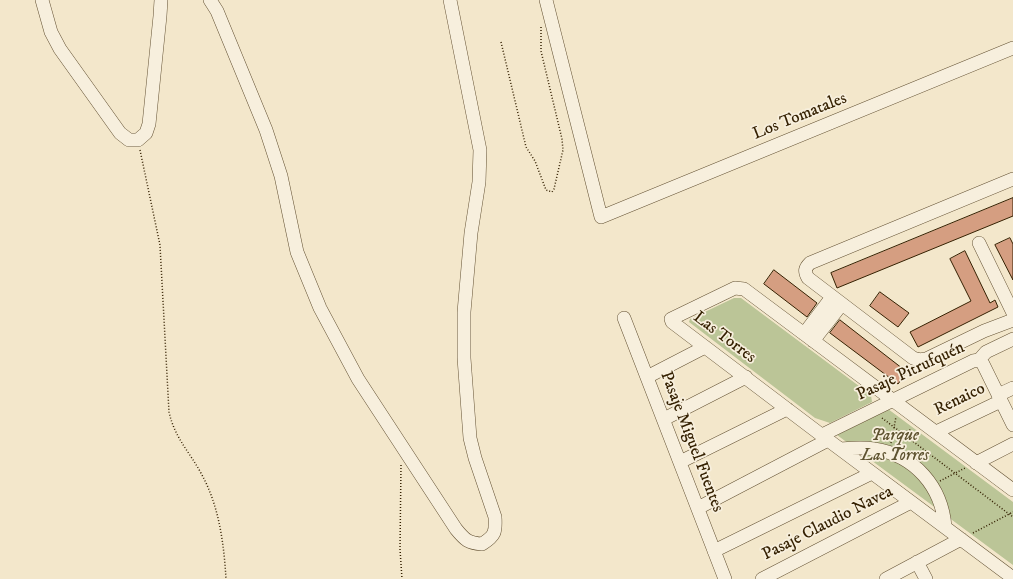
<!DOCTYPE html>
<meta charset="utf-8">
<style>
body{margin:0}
canvas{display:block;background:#f3e7cb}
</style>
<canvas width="1013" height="579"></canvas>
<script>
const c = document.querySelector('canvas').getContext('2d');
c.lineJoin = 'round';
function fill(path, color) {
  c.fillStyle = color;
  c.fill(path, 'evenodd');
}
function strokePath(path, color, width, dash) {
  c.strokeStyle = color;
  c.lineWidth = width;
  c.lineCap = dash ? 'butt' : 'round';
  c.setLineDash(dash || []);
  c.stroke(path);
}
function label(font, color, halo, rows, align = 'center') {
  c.font = font + ' "IM FELL DW Pica",serif';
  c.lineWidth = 3.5;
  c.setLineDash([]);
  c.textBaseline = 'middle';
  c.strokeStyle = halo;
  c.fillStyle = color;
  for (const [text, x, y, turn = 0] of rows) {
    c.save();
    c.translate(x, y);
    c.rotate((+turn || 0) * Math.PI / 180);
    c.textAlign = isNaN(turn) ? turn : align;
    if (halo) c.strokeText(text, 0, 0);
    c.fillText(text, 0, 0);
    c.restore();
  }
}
const green = new Path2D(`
 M734 298H741L871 395 872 402 830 423 815 418 689 322 690 319Z
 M888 409 1013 502V565L837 435Z`);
const building = new Path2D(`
 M1013 198V216L837 288 831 273Z
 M1010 238 1013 244V280L995 245Z
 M965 251 990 303 995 300 998 307 918 347 910 332 971 301 950 259Z
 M774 270 817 303 807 317 764 284Z
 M880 292 909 313 898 327 870 306Z
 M840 320 907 372 898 384 830 333Z`);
const path = new Path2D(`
 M501 42 526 147 535 161 546 190 552 192 554 189 563 150 562 139 541 51V26
 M140 150 160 245 169 412C175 439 190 452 202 475 219 506 224 544 226 579
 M882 418 1013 517
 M881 439 896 436 912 429
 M891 443 896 417
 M401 465 400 549 402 579
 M940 481 965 468
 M973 533 1013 512`);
const minor = new Path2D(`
 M42 0 51 32 60 49 120 133 129 140H138L146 133 149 124 160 16 161 0
 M210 0 217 11 266 130 281 176 297 252 320 308 358 379 456 529C465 540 468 543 482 544 495 536 496 532 495 517L475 458 470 438 464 358V312L471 233 479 182 480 150 450 0
 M546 0 601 217 1013 48
 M1013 179 810 263C805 268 804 271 808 278L913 358 919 360 926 359 984 331 1013 320
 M979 243 1013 313
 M624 318 725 579
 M804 334 832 297
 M813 341 842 304
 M979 360 983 364 1013 425
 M979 360 986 352 1013 339
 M647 377 705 347
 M998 395 1013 388
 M664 419 746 377
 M936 432 1001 401
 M822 435 973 361 979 360
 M840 449C852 448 863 447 874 449 915 455 942 487 945 527
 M680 462 787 409
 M976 463 1013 444
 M1013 490 744 289 735 288 671 319 672 322 828 440 1013 578
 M698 508 828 440
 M714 551 872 473
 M917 562 926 579
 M762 579 911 502
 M886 579 961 539`);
const streetNames = [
 ["Los Tomatales",800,117,-22],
 ["Las Torres",724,338,37],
 ["Pasaje Pitrufquén",911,372,-25],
 ["Renaico",960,400,-26],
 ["Pasaje Miguel Fuentes",691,442,69],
 ["Pasaje Claudio Navea",828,524,-27]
];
const parkNames = [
 ["Parque",895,436],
 ["Las Torres",895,456]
];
fill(green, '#bbc597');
fill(building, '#d59e81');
strokePath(building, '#352102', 1);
strokePath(minor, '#645234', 14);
strokePath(path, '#352102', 1.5, [1, 2]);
strokePath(minor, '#f7efdd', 13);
label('17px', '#352102', '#f7efdd', streetNames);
label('italic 17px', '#5d522f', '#f7efdd', parkNames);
</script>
